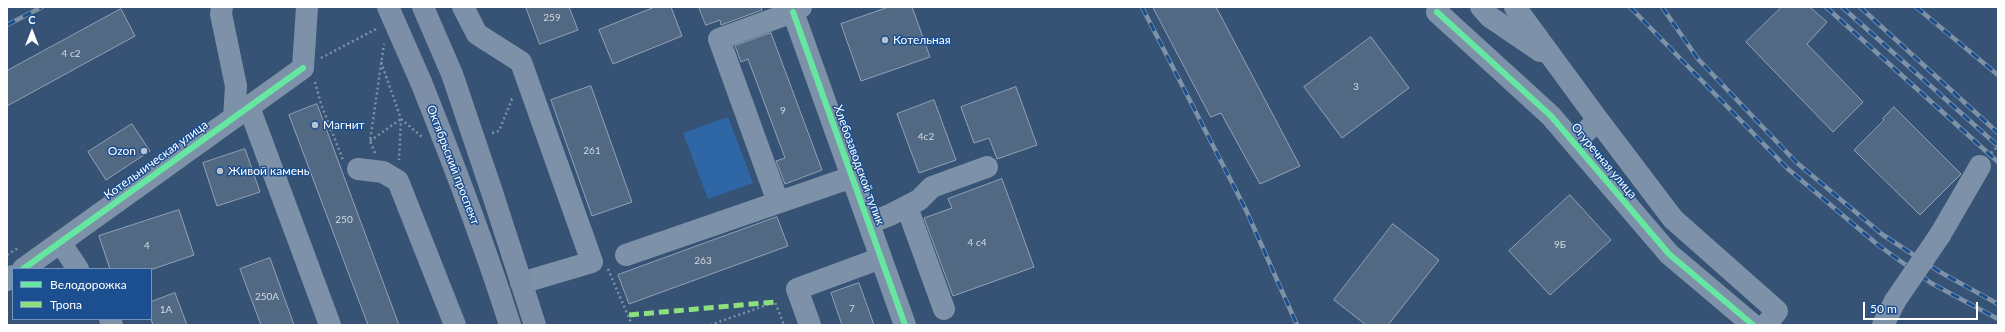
<!DOCTYPE html>
<meta charset="utf-8">
<style>
body{margin:0}
#map{position:relative;width:2005px;height:332px;overflow:hidden;background:#365274;font-family:Lato,sans-serif}
canvas{display:block}
.frame{position:absolute;inset:0;border:8px solid #fff;pointer-events:none}
.legend{position:absolute;left:12px;top:268px;width:140px;height:52px;box-sizing:border-box;background:#1b4f8f;border:1px solid #7695bc;margin:0;padding:5px 7px;list-style:none;font-size:12px;color:#fff}
.legend li{display:flex;align-items:center;gap:8px;height:20px}
.legend b{width:20px;border:1px solid #7695bc}
.north{position:absolute;left:12px;top:12px;width:40px;height:40px;-webkit-text-stroke:3px #1b4f8f;paint-order:stroke;rotate:0deg;font-size:11px;font-weight:700;line-height:16px;text-align:center;color:#fff}
.north::after{content:'';display:block;margin:auto;width:14px;height:18px;background:#fff;clip-path:polygon(50% 0,100% 100%,50% 72%,0 100%)}
.scale{position:absolute;left:1863px;top:302px;width:115px;height:18px;box-sizing:border-box;border:2px solid #fff;border-top:0;padding-left:5px;font-size:12px;line-height:14px;white-space:nowrap;color:#fff;-webkit-text-stroke:3px #1b4f8f;paint-order:stroke}
</style>
<div id="map">
<canvas width="2005" height="332"></canvas>
<div class="frame"></div>
<ul class="legend">
<li><b style="height:5px;background:#66e7a1"></b>Велодорожка</li>
<li><b style="height:5px;background:#8de07e"></b>Тропа</li>
</ul>
<div class="north">С</div>
<div class="scale">50 m</div>
</div>
<script>
const c = document.querySelector('canvas').getContext('2d');
c.lineJoin = 'round';
function fill(path, color) {
  c.fillStyle = color;
  c.fill(path, 'evenodd');
}
function strokePath(path, color, width, dash) {
  c.strokeStyle = color;
  c.lineWidth = width;
  c.lineCap = dash ? 'butt' : 'round';
  c.setLineDash(dash || []);
  c.stroke(path);
}
function label(font, color, halo, rows, align = 'center') {
  c.font = font + ' Lato,sans-serif';
  c.lineWidth = 3;
  c.setLineDash([]);
  c.textBaseline = 'middle';
  c.strokeStyle = halo;
  c.fillStyle = color;
  for (const [text, x, y, turn = 0] of rows) {
    c.save();
    c.translate(x, y);
    c.rotate((+turn || 0) * Math.PI / 180);
    c.textAlign = isNaN(turn) ? turn : align;
    if (halo) c.strokeText(text, 0, 0);
    c.fillText(text, 0, 0);
    c.restore();
  }
}
const green = new Path2D(`
 M728 117 753 183 708 199 683 133Z`);
const building = new Path2D(`
 M526 7H569L578 30 540 44Z
 M655 7H671L682 36 613 64 599 30Z
 M699 7H761L762 10 721 25 720 20 706 25Z
 M889 7H912L930 57 861 81 841 24Z
 M1153 7H1216L1300 166 1260 184 1221 113 1211 117Z
 M1782 7H1810L1827 22 1807 44 1863 102 1833 132 1746 42Z
 M121 9 135 36 7 106V71Z
 M771 33 822 170 785 184 776 161 785 158 748 59 741 62 735 46Z
 M1371 37 1409 88 1342 138 1304 87Z
 M591 86 632 202 592 216 551 100Z
 M1016 87 1037 145 997 159 989 138 974 143 961 107Z
 M934 100 956 160 919 173 897 114Z
 M317 104 399 325H368L289 115Z
 M1894 107 1961 174 1920 215 1854 150 1884 120 1883 119Z
 M132 124 150 151 106 180 88 152Z
 M245 149 260 192 217 206 203 163Z
 M1002 179 1034 267 953 296 924 218 952 208 948 199Z
 M1570 195 1611 240 1550 295 1509 251Z
 M179 210 194 255 153 269H110L99 236Z
 M777 217 788 246 629 304 618 275Z
 M1393 224 1439 260 1388 325H1366L1334 300Z
 M270 258 294 325H261L240 269Z
 M859 283 874 325H842L831 293Z
 M175 293 187 325H153L151 319V302Z`);
const path = new Path2D(`
 M321 58 378 28
 M381 62 401 119 399 160
 M315 82 321 104 343 160
 M401 119 422 137
 M492 133 499 131 512 99 515 98
 M370 141 401 119
 M375 153 370 141 384 44
 M1991 153 1998 146
 M7 255 18 248
 M608 269 632 325
 M710 325 775 302 784 325`);
const minor = new Path2D(`
 M222 7 221 14 236 86 234 118
 M463 7 477 34 521 62 592 262 521 283
 M1481 7 1490 17 1540 51
 M1515 7 1598 120
 M793 12 905 325
 M1437 12 1551 116 1669 254 1753 325
 M249 107 330 325
 M1574 143 1598 120 1673 219 1777 311 1766 325
 M358 169 383 172 398 181 455 325
 M778 202 719 39 793 12 801 7
 M907 207 944 309
 M869 223 890 215 919 200 932 187 987 167
 M1940 235 1980 166
 M60 242 78 269
 M626 255 852 177
 M23 269 303 68 307 7
 M7 280 13 276
 M110 319 112 325
 M810 325 797 289 881 258
 M1883 325 1895 301`);
const major = new Path2D(`
 M423 7 452 74 492 192 535 325
 M421 82C453 162 484 243 510 325`);
const rail = new Path2D(`
 M1142 7 1246 210 1297 325
 M1630 7 1788 169 1878 245 1931 283 1998 319
 M1662 7 1698 59 1796 162 1883 235 1940 272 1998 304
 M1826 7 1998 162
 M1842 7 1998 146
 M1860 7 1998 133
 M1916 7 1998 75
 M7 25 42 7`);
const minorBridge = new Path2D(`
 M1895 301 1940 235`);
const majorBridge = new Path2D(`
 M388 7 421 82`);
const quiet = new Path2D(`
 M629 315 775 302`);
const cycleway = new Path2D(`
 M793 12 905 325
 M1437 12 1551 116 1669 254 1753 325
 M23 269 303 68`);
const markers = [
 [885,40,4,"#b9c2ce"],
 [315,125,4,"#b9c2ce"],
 [144,151,4,"#b9c2ce"],
 [220,171,4,"#b9c2ce"]
];
const numberNames = [
 ["259",552,18],
 ["4 с2",71,54],
 ["3",1356,87],
 ["9",783,111],
 ["4с2",926,137],
 ["261",592,151],
 ["250",344,220],
 ["4 с4",977,243],
 ["9Б",1560,245],
 ["4",147,246],
 ["263",703,261],
 ["250А",267,297],
 ["7",852,309],
 ["1А",166,310]
];
const poiNames = [
 ["Котельная",893,40],
 ["Магнит",323,125],
 ["Ozon",136,151,"right"],
 ["Живой камень",228,171]
];
const streetNames = [
 ["Котельническая улица",156,160,-36],
 ["Огуречная улица",1604,161,50],
 ["Октябрьский проспект",453,165,69],
 ["Хлебозаводской тупик",859,165,70]
];
fill(green, '#2f66a5');
fill(building, '#526984');
strokePath(building, '#92a2b6', 1);
strokePath(path, '#7d92a8', 2.5, [2, 3]);
strokePath(minor, '#7d92a8', 22);
strokePath(major, '#7d8ea7', 22);
strokePath(rail, '#7e92a7', 4.5);
strokePath(rail, '#1b4f8f', 3, [9]);
strokePath(minorBridge, '#7d92a8', 22);
strokePath(majorBridge, '#7d8ea7', 22);
strokePath(quiet, '#8de07e', 5, [10, 5]);
strokePath(cycleway, '#66e7a1', 6);
for (const [x, y, r, color] of markers) {
  const dot = new Path2D();
  dot.arc(x, y, r, 0, 2 * Math.PI);
  c.fillStyle = color;
  c.fill(dot);
  strokePath(dot, '#1b4f8f', 1.5);
}
label('10px', '#d4dae0', null, numberNames);
label('12px', '#fff', '#1b4f8f', poiNames, 'left');
label('12px', '#fff', '#1b4f8f', streetNames);
</script>
